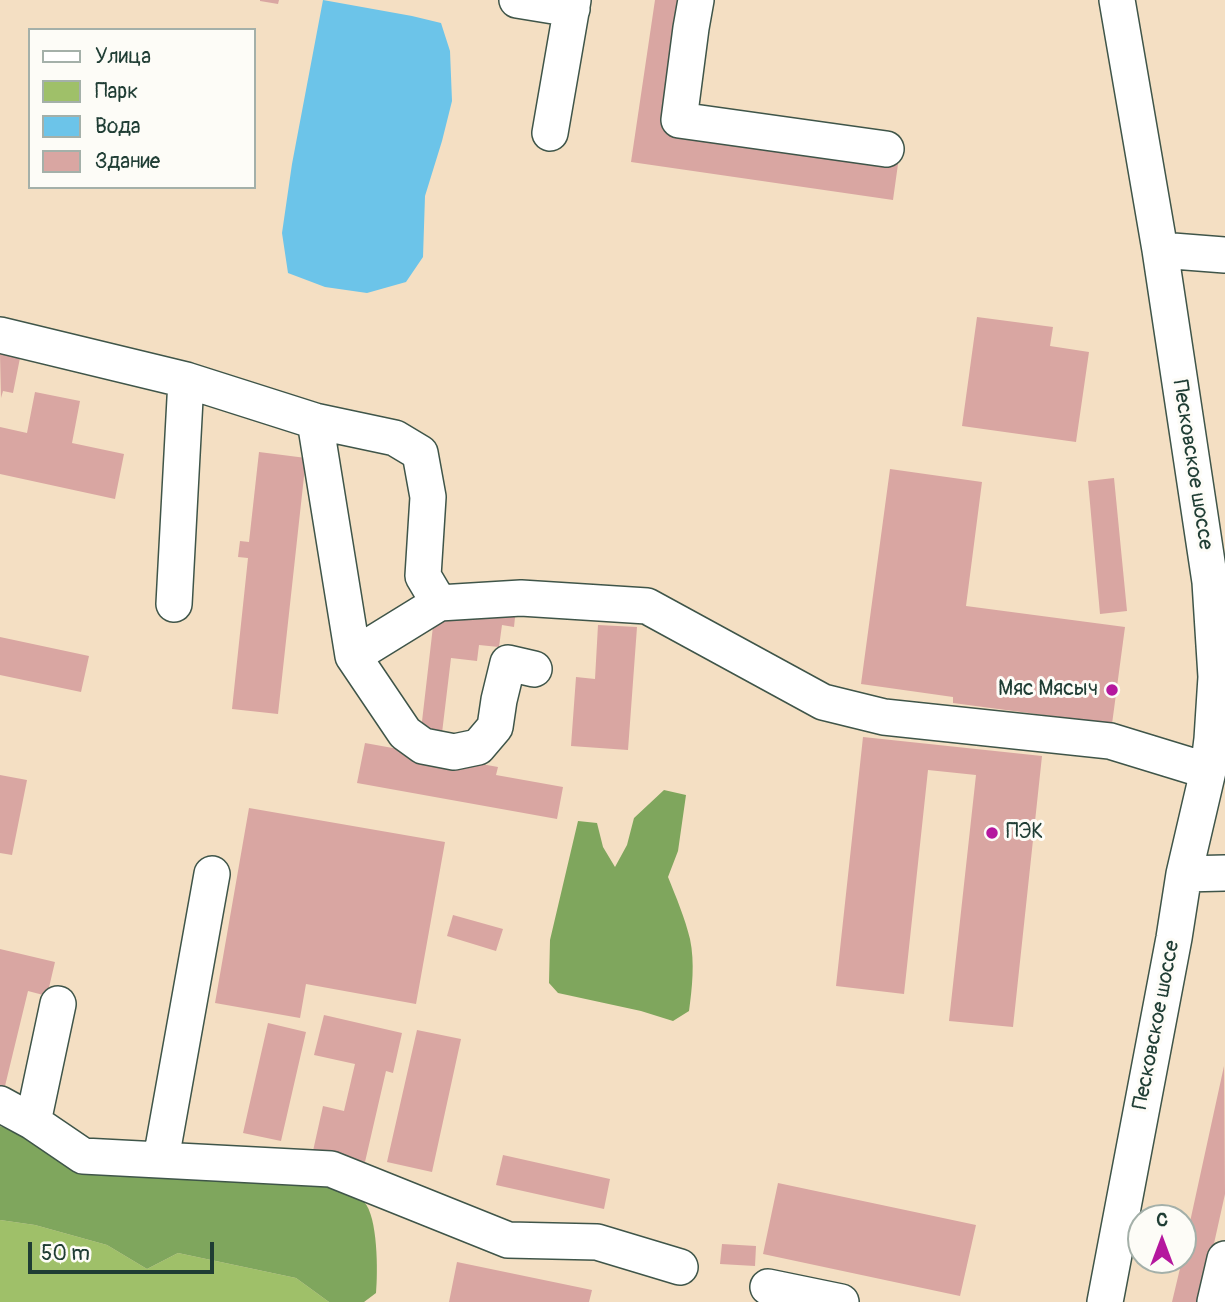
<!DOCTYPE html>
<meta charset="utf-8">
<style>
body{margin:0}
#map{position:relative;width:1225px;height:1302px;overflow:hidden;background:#f4dfc3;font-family:Pangolin,sans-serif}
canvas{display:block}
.legend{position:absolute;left:28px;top:28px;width:228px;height:161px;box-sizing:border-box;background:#fdfcf7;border:2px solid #a4b0a9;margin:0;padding:9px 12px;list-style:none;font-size:21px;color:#1f3d34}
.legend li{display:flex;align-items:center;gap:14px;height:35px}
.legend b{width:35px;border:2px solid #a4b0a9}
.north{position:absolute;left:1127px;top:1204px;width:70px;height:70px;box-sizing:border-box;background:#fdfcf7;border:2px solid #a4b0a9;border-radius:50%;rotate:0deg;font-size:19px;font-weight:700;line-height:28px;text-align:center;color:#1f3d34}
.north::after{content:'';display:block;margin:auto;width:24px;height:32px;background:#b5179e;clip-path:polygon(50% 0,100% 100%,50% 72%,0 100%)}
.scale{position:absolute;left:28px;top:1242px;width:186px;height:32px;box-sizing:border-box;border:4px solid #1f3d34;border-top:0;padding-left:9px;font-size:21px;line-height:24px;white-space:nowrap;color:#1f3d34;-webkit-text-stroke:5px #fdfcf7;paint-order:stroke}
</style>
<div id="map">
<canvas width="1225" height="1302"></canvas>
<ul class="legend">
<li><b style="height:9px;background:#fff"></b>Улица</li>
<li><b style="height:19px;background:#9fc069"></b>Парк</li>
<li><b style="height:19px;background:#6cc4e9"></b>Вода</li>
<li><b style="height:19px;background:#d9a6a2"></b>Здание</li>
</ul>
<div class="north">С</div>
<div class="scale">50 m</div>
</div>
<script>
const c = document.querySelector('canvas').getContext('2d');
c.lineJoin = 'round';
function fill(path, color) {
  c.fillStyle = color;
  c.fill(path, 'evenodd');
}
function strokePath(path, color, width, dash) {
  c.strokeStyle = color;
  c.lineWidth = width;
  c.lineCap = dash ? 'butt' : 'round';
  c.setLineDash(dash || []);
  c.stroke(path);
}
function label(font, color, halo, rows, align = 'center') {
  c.font = font + ' Pangolin,sans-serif';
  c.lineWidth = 6;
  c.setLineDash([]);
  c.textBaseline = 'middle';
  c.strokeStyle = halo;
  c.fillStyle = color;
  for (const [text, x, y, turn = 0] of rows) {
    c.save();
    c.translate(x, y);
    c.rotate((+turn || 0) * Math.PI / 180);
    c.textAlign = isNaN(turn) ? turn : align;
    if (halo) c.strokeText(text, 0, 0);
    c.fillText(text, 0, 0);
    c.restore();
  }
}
const green = new Path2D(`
 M0 1220 35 1225 107 1245 147 1269 178 1253 296 1278 329 1302H0Z`);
const forest = new Path2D(`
 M664 790 686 795 678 851 668 877C676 897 685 918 690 939 695 963 692 988 689 1011L673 1021 641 1011 558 993 549 983 550 940 578 821 597 823 603 847 615 867 627 845 634 818Z
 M0 1126 27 1136 341 1186C348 1191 358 1196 364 1202 378 1216 378 1273 376 1293L364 1302H329L296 1278 178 1253 147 1269 107 1245 35 1225 0 1220Z`);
const water = new Path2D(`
 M323 0 412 16 441 23 450 51 452 101 442 141 425 196 423 257 406 282 367 293 325 287 288 273 282 233 292 164Z`);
const building = new Path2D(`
 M260 0H279L278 4 260 1Z
 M655 0H683L670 131 898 164 893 200 631 162Z
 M977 317 1053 327 1050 346 1089 352 1076 442 962 426Z
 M0 354 20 358 13 393 3 391 1 398Z
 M35 392 80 401 72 443 124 454 115 499 0 474V427L27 433Z
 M259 452 306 458 278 714 232 709 248 558 238 557 240 541 249 542Z
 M890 469 982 482 966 606 1125 627 1112 724 953 703V697L861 684Z
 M1114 478 1127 611 1100 614 1088 481Z
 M516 608 514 627 502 625 499 647 479 645 477 661 451 658 442 733 421 730 435 609Z
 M598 625 637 627 628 750 571 746 576 677 595 679Z
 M0 637 89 656 81 692 0 675Z
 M863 737 1042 756 1013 1027 949 1021 976 775 928 770 904 994 836 986Z
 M365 743 498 767 496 775 563 787 557 819 357 783Z
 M0 775 27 780 12 855 0 853Z
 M249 808 445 842 416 1004 306 984 300 1018 215 1003Z
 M453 915 503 929 496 951 447 936Z
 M0 949 55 962 47 996 28 991 5 1086 0 1085Z
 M324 1015 402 1033 393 1073 386 1071 365 1162 313 1151 323 1106 344 1111 355 1064 314 1055Z
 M268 1023 306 1032 281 1141 243 1133Z
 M417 1030 461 1039 432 1172 387 1162Z
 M1224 1066 1225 1194 1201 1302H1172L1182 1260H1183V1254Z
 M503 1155 610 1179 604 1209 496 1185Z
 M778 1183 976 1225 960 1296 763 1254Z
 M722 1244 756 1246 755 1266 720 1264Z
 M457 1262 592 1290 589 1302H449Z`);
const minor = new Path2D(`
 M517 0 572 9
 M696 0 691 28 679 120 886 149
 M550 133 573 0
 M1160 250 1225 255
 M0 335 186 380 315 421 395 438 420 453 428 497 423 576 439 603
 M315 421 353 656 405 733 423 746 454 752 478 747 495 727 499 700 508 663 534 669
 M174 604 186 380
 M353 656 439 603 521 598 647 606 823 702 884 717 1110 741 1208 771
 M1184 874 1225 873
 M0 1104 33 1122 83 1156 331 1169 508 1240 597 1242 680 1267
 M33 1122 58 1004
 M161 1159 212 874
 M768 1287 841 1302
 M1105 1302 1174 938 1184 874 1208 771 1212 739 1216 677 1210 582 1160 250 1117 0
 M1215 1302 1225 1259`);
const markers = [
 [1112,690,7,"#b5179e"],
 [992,833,7,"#b5179e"]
];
const streetNames = [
 ["Песковское шоссе",1192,465,81],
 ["Песковское шоссе",1157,1025,-79]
];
const poiNames = [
 ["Мяс Мясыч",1098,690],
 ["ПЭК",1006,833,"left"]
];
fill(green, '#9fc069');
fill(forest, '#7fa65d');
fill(water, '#6cc4e9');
fill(building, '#d9a6a2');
strokePath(minor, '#3f5549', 38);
strokePath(minor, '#fff', 35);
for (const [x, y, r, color] of markers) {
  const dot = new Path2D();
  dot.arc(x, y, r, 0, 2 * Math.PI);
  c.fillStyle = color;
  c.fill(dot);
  strokePath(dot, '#fdfcf7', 2.5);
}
label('21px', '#1f3d34', '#fdfcf7', streetNames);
label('21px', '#1f3d34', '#fdfcf7', poiNames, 'right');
</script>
